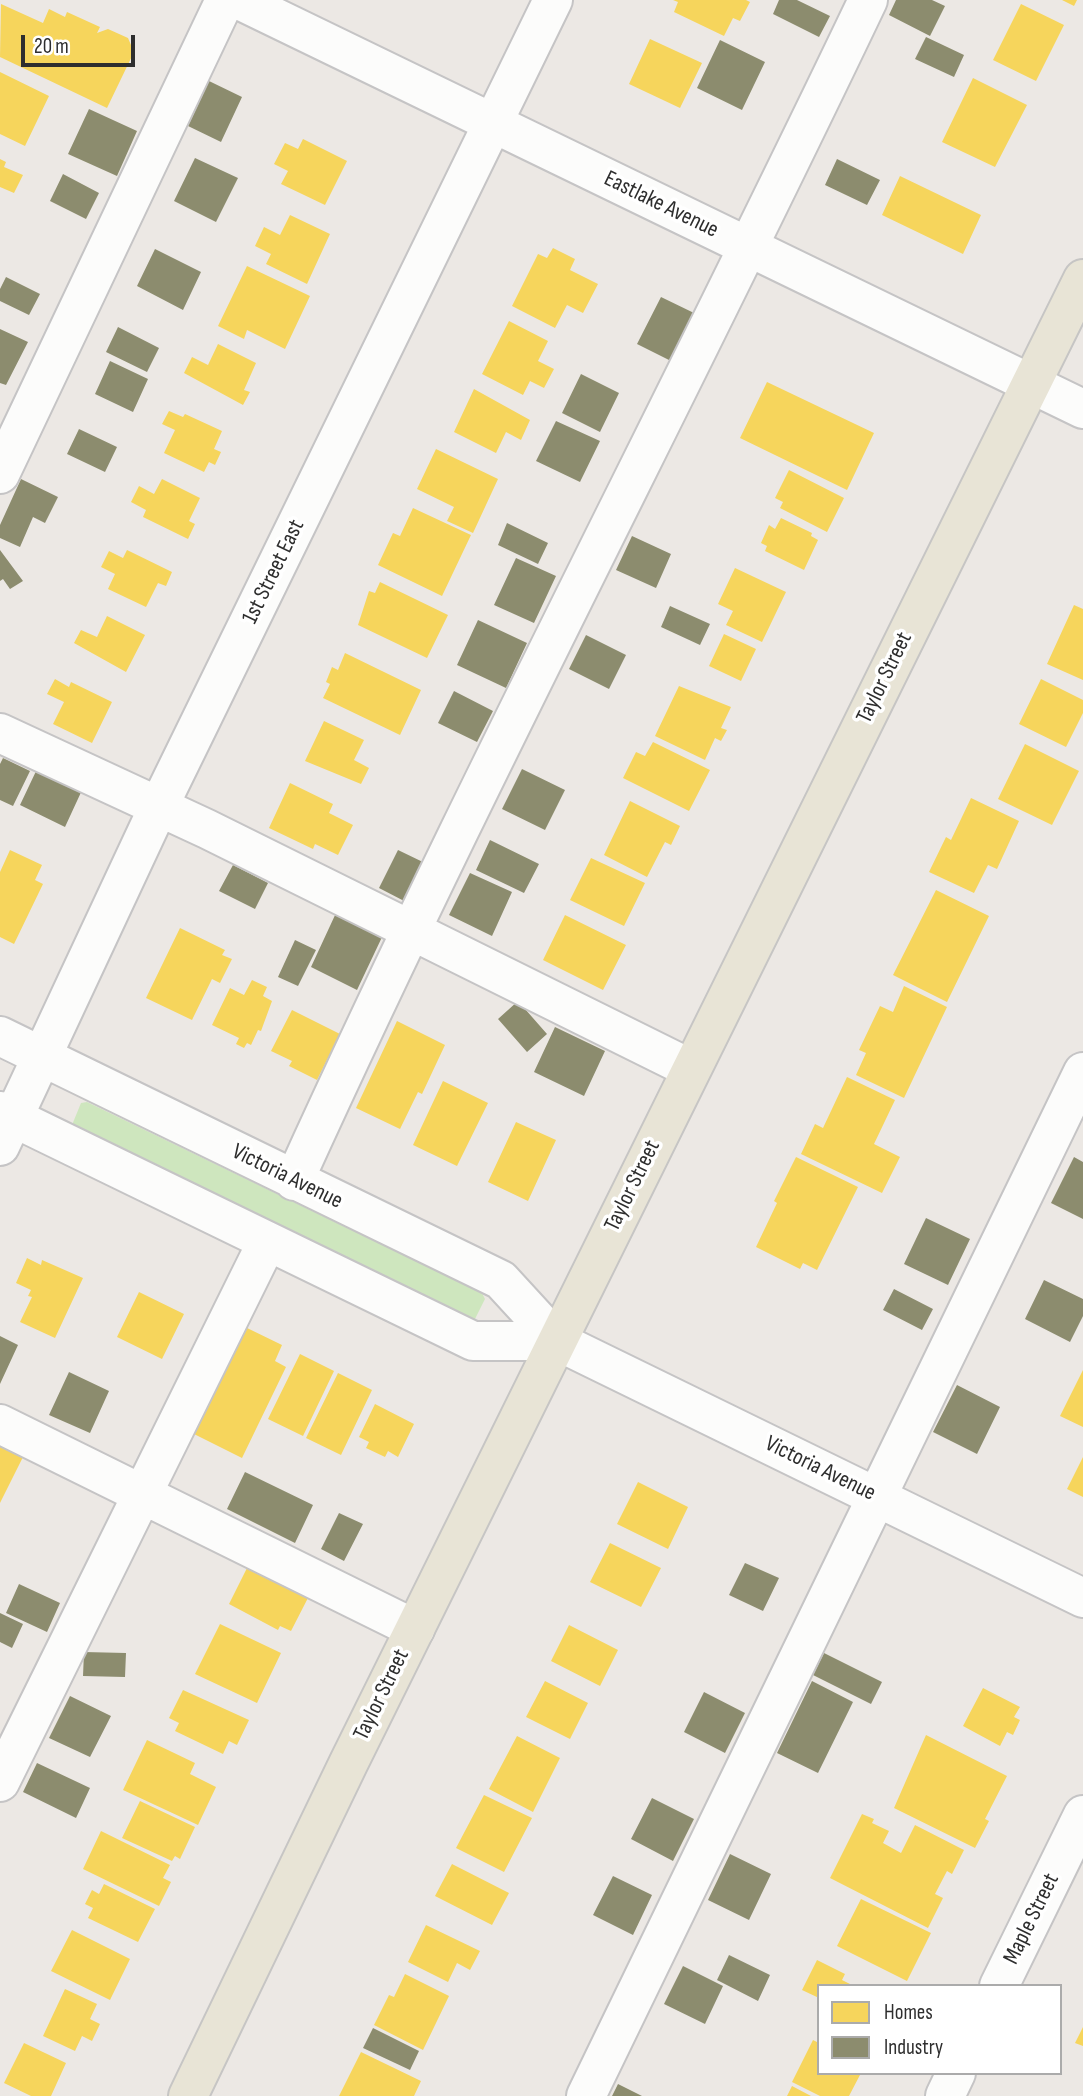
<!DOCTYPE html>
<style>
body{margin:0}
#map{position:relative;width:1083px;height:2096px;overflow:hidden;background:#ece8e4;font-family:"Sofia Sans Condensed",sans-serif}
canvas{display:block}
.legend{position:absolute;left:817px;top:1984px;width:245px;height:91px;box-sizing:border-box;background:#fff;border:2px solid #ababab;margin:0;padding:9px 12px;list-style:none;font-size:21px;color:#2e2e2e}
.legend li{display:flex;align-items:center;gap:14px;height:35px}
.legend b{width:35px;border:2px solid #ababab}
.scale{position:absolute;left:21px;top:35px;width:114px;height:32px;box-sizing:border-box;border:4px solid #2e2e2e;border-top:0;padding-left:9px;font-size:21px;line-height:24px;white-space:nowrap;color:#2e2e2e;-webkit-text-stroke:5px #fff;paint-order:stroke}
</style>
<div id="map">
<canvas width="1083" height="2096"></canvas>
<ul class="legend">
<li><b style="height:19px;background:#f6d55c"></b>Homes</li>
<li><b style="height:19px;background:#8c8c6e"></b>Industry</li>
</ul>
<div class="scale">20 m</div>
</div>
<script>
const c = document.querySelector('canvas').getContext('2d');
c.lineJoin = 'round';
function fill(path, color) {
  c.fillStyle = color;
  c.fill(path, 'evenodd');
}
function strokePath(path, color, width, dash) {
  c.strokeStyle = color;
  c.lineWidth = width;
  c.lineCap = dash ? 'butt' : 'round';
  c.setLineDash(dash || []);
  c.stroke(path);
}
function label(font, color, halo, rows, align = 'center') {
  c.font = font + ' "Sofia Sans Condensed",sans-serif';
  c.lineWidth = 7;
  c.setLineDash([]);
  c.textBaseline = 'middle';
  c.strokeStyle = halo;
  c.fillStyle = color;
  for (const [text, x, y, turn = 0] of rows) {
    c.save();
    c.translate(x, y);
    c.rotate((+turn || 0) * Math.PI / 180);
    c.textAlign = isNaN(turn) ? turn : align;
    if (halo) c.strokeText(text, 0, 0);
    c.fillText(text, 0, 0);
    c.restore();
  }
}
const green = new Path2D(`
 M87 1102 482 1293 485 1299 474 1321 72 1125 81 1103Z`);
const homes = new Path2D(`
 M673 0H746L750 2 740 21 733 18 724 36 674 12 678 2Z
 M1062 0H1077L1074 6Z
 M1 4 43 23 49 9 65 17 67 12 100 27 97 33 108 29 128 38 134 52 107 108 0 57Z
 M1021 4 1064 25 1036 81 993 60Z
 M650 39 702 63 680 108 629 84Z
 M0 72 49 96 25 146 0 134Z
 M973 78 1027 105 995 167 942 142Z
 M303 139 347 161 325 205 281 184 288 171 274 164 285 143 298 149Z
 M0 159 6 162 4 167 23 175 14 193 0 187Z
 M900 176 981 215 963 254 882 215Z
 M290 215 330 234 307 284 266 264 271 254 255 246 264 227 280 235Z
 M553 248 575 259 570 270 598 284 583 313 567 305 555 328 512 306 538 254 547 258Z
 M247 266 310 296 285 349 247 330 244 339 218 326Z
 M509 321 548 341 538 361 554 369 544 388 530 381 523 395 482 374Z
 M218 344 256 363 244 390 250 392 243 405 184 373 192 357 208 365Z
 M767 382 874 433 847 490 740 438Z
 M474 389 530 420 521 440 506 432 496 453 454 432Z
 M169 411 183 417 185 414 222 431 214 449 221 452 215 465 209 462 204 472 164 453 175 430 162 424Z
 M436 449 498 479 473 533 447 521 454 507 417 489Z
 M789 470 844 498 827 532 780 508 783 502 775 498Z
 M162 479 200 498 189 521 195 524 188 539 143 517 146 510 131 502 139 486 154 494Z
 M413 508 471 535 442 596 378 565 393 533 400 536Z
 M781 518 812 533 811 536 818 540 804 570 765 551 767 546 761 543 769 525 775 529Z
 M127 550 172 572 166 586 158 583 146 607 108 589 115 574 101 567 109 551 123 558Z
 M735 568 786 592 762 642 726 625 733 611 718 604Z
 M380 582 448 615 427 658 358 625 369 591 375 593Z
 M1074 605 1083 609V680L1047 664Z
 M107 616 145 635 126 672 74 643 81 630 97 637Z
 M724 634 756 649 741 681 709 666Z
 M345 653 421 690 400 735 323 698 330 684 326 682 332 667 338 670Z
 M55 679 69 687 71 682 112 702 92 743 53 724 64 702 47 694Z
 M1041 679 1083 700V713L1066 747 1019 724Z
 M679 686 731 707 721 728 727 730 721 741 715 738 705 760 655 736Z
 M324 721 364 740 354 760 369 768 361 784 305 761Z
 M653 742 710 770 689 811 623 778 636 752 645 756Z
 M1025 744 1079 771 1052 825 998 799Z
 M290 783 333 804 329 813 353 825 338 855 315 844 313 849 269 828Z
 M971 798 1019 821 997 869 988 865 974 893 929 872 946 837 951 840Z
 M630 801 680 826 671 845 665 842 647 877 604 855Z
 M10 850 42 865 35 880 43 884 14 944 0 937V872Z
 M591 858 645 883 624 926 570 900Z
 M936 890 989 916 947 1002 893 975Z
 M565 915 626 945 603 990 543 960Z
 M180 928 225 950 222 955 232 959 220 983 212 979 192 1020 146 998Z
 M252 980 267 987 263 996 272 1001 261 1031 258 1030 251 1045 247 1043 244 1048 236 1044 239 1038 212 1025 230 988 244 995Z
 M904 986 947 1007 904 1098 856 1075 866 1053 859 1050 880 1006 893 1012Z
 M292 1010 340 1034 317 1080 289 1066 292 1061 271 1051Z
 M397 1021 445 1045 422 1094 418 1092 400 1129 356 1108Z
 M847 1077 895 1100 874 1144 900 1157 882 1193 801 1154 815 1124 823 1128Z
 M443 1081 488 1103 457 1166 413 1145Z
 M516 1122 556 1140 528 1201 488 1182Z
 M796 1157 858 1187 817 1270 803 1263 800 1269 756 1247 777 1203 774 1201Z
 M27 1258 41 1265 42 1260 83 1278 55 1338 20 1322 32 1297 28 1296 31 1290 16 1283Z
 M139 1292 184 1314 162 1359 117 1337Z
 M245 1327 282 1345 275 1361 286 1367 242 1458 194 1434Z
 M300 1354 334 1371 303 1436 268 1419Z
 M1083 1370V1427L1060 1416Z
 M338 1373 372 1390 341 1455 306 1438Z
 M375 1404 414 1424 398 1457 388 1451 385 1457 366 1448 369 1442 359 1437Z
 M0 1443 24 1455 0 1503Z
 M1083 1457V1497L1067 1489Z
 M638 1482 688 1507 668 1549 617 1524Z
 M610 1543 661 1568 641 1607 590 1582Z
 M251 1560 310 1594 291 1631 280 1626 278 1630 229 1604Z
 M220 1624 281 1653 257 1703 195 1674Z
 M569 1625 618 1650 600 1686 551 1661Z
 M545 1681 588 1703 570 1739 526 1717Z
 M983 1688 1020 1707 1014 1717 1020 1720 1013 1735 1007 1732 1000 1746 963 1726Z
 M183 1690 249 1720 237 1745 229 1741 223 1754 175 1731 179 1723 169 1718Z
 M926 1735 1007 1776 985 1819 989 1821 975 1848 894 1808Z
 M517 1736 560 1758 533 1812 489 1789Z
 M147 1740 195 1763 190 1774 216 1787 198 1825 123 1790Z
 M484 1795 532 1818 504 1872 456 1848Z
 M140 1801 195 1827 180 1859 175 1856 172 1861 122 1838Z
 M862 1814 874 1819 872 1823 889 1831 883 1843 901 1853 915 1825 964 1850 952 1874 947 1871 935 1894 943 1898 928 1928 830 1878Z
 M101 1831 170 1865 163 1878 171 1882 159 1906 83 1869Z
 M452 1864 509 1893 492 1925 435 1896Z
 M104 1884 155 1909 138 1942 88 1918 93 1908 85 1904 92 1890 99 1894Z
 M861 1899 931 1933 907 1981 837 1946Z
 M426 1925 480 1951 470 1970 457 1963 448 1982 408 1962Z
 M72 1930 130 1959 110 2000 51 1971Z
 M817 1960 845 1974 842 1980 854 1986H819V1998L802 1990Z
 M405 1974 449 1996 423 2050 374 2025 389 1995 394 1997Z
 M65 1989 97 2004 90 2019 100 2024 92 2041 82 2036 75 2051 43 2036Z
 M1083 2027V2046L1075 2043Z
 M813 2040 819 2043V2073H861L849 2096H820L792 2082Z
 M24 2043 66 2063 51 2096H31L4 2083Z
 M361 2052 421 2081 414 2096H339Z
 M792 2086 811 2096H787Z`);
const industry = new Path2D(`
 M779 0H797L830 16 819 37 773 14Z
 M896 0H932L945 6 930 36 889 15Z
 M926 37 964 55 954 77 915 59Z
 M720 40 765 62 742 110 697 88Z
 M209 81 242 97 221 142 188 126Z
 M89 109 137 131 117 176 68 154Z
 M195 158 238 178 216 222 174 201Z
 M837 159 880 180 867 205 825 185Z
 M63 174 99 193 86 219 50 201Z
 M155 249 201 272 183 310 137 286Z
 M6 277 40 294 29 315 0 301V289Z
 M661 297 694 313 671 361 637 344Z
 M118 327 159 348 147 372 106 352Z
 M0 329 28 342 6 385 0 383Z
 M110 361 148 379 133 412 95 394Z
 M581 374 619 393 600 432 562 413Z
 M556 421 600 441 580 482 536 461Z
 M79 429 117 447 105 472 67 454Z
 M21 479 58 497 45 523 33 517 20 547 0 538V525Z
 M507 523 548 543 538 564 498 545Z
 M632 536 671 554 656 588 616 570Z
 M0 550 23 581 10 589 3 579 0 581Z
 M516 558 556 576 534 623 494 605Z
 M670 606 710 624 700 645 661 627Z
 M478 620 527 643 506 688 457 665Z
 M586 635 626 655 609 689 569 669Z
 M454 691 493 711 477 742 438 723Z
 M3 758 30 771 13 806 0 800V764Z
 M38 767 83 788 65 827 20 805Z
 M522 769 565 790 545 830 502 809Z
 M490 840 539 864 524 893 476 870Z
 M398 850 427 864 408 903 379 888Z
 M233 865 268 883 255 909 219 891Z
 M470 873 512 892 492 936 449 915Z
 M336 913 383 935 357 990 311 967Z
 M295 940 316 950 298 986 278 977Z
 M518 1001 547 1034 527 1052 498 1019Z
 M555 1027 605 1051 584 1096 534 1072Z
 M1074 1157 1083 1162V1219L1051 1203Z
 M926 1218 970 1239 948 1285 904 1264Z
 M1044 1280 1083 1299V1316L1070 1342 1025 1319Z
 M894 1289 933 1309 922 1330 883 1310Z
 M0 1336 18 1345 0 1384Z
 M69 1372 109 1391 90 1433 49 1415Z
 M957 1385 1000 1407 977 1454 933 1432Z
 M245 1472 313 1505 295 1543 227 1509Z
 M339 1513 363 1524 344 1561 321 1549Z
 M745 1563 779 1578 763 1611 729 1595Z
 M19 1584 60 1603 47 1632 6 1613Z
 M0 1613 23 1624 12 1648 0 1642Z
 M84 1652 126 1653 125 1677 83 1676Z
 M824 1653 882 1682 871 1704 813 1675Z
 M812 1681 853 1702 818 1773 777 1753Z
 M704 1692 745 1713 725 1753 684 1732Z
 M70 1696 111 1716 90 1757 49 1738Z
 M37 1763 90 1788 76 1818 23 1792Z
 M652 1798 694 1819 673 1861 631 1839Z
 M730 1854 771 1874 749 1920 708 1900Z
 M613 1876 652 1895 633 1935 593 1915Z
 M729 1955 770 1975 758 2001 717 1980Z
 M683 1966 723 1986 705 2024 664 2004Z
 M373 2028 419 2051 410 2070 363 2048Z
 M618 2084 642 2096H612Z`);
const minor = new Path2D(`
 M239 0 1083 409
 M0 474 225 0
 M0 733 207 829 691 1069
 M0 1036 501 1280 557 1341 1083 1598
 M0 1111 473 1341H557
 M0 1146 158 808 553 0
 M294 1181C475 782 680 395 868 0
 M0 1424 415 1629
 M0 1782 267 1242
 M999 1986 1083 1815
 M586 2096 1083 1072
 M945 2096 956 2073`);
const major = new Path2D(`
 M188 2096 349 1762 1083 279`);
const streetNames = [
 ["Eastlake Avenue",661,205,26],
 ["1st Street East",274,572,-64],
 ["Taylor Street",885,678,-64],
 ["Victoria Avenue",287,1177,26],
 ["Taylor Street",633,1186,-64],
 ["Victoria Avenue",820,1469,26],
 ["Taylor Street",382,1695,-64],
 ["Maple Street",1032,1919,-64]
];
fill(green, '#cee6be');
fill(homes, '#f6d55c');
fill(industry, '#8c8c6e');
strokePath(minor, '#c5c4c5', 42);
strokePath(major, '#c6c5c4', 42);
strokePath(minor, '#fcfcfb', 38);
strokePath(major, '#e8e4d6', 38);
label('23px', '#2e2e2e', '#fff', streetNames);
</script>
